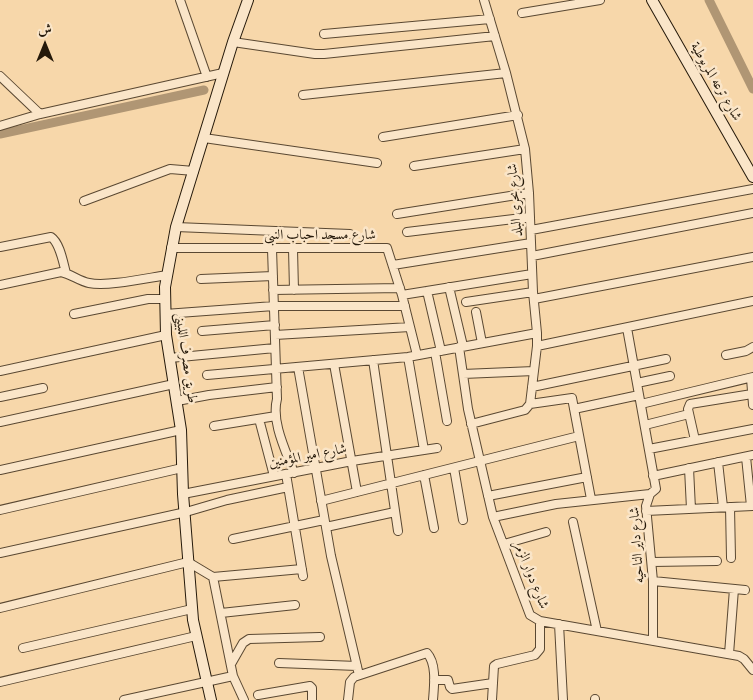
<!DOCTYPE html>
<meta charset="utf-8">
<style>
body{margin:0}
#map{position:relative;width:753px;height:700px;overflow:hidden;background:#f7d7aa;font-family:"IM FELL English",Amiri,serif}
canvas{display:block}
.north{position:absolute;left:20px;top:20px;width:50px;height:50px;-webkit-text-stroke:4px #fae5c8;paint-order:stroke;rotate:0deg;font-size:14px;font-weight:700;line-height:20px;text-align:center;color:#25190a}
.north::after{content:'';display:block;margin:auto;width:18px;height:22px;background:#25190a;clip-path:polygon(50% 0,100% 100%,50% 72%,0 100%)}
</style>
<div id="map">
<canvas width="753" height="700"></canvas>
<div class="north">ش</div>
</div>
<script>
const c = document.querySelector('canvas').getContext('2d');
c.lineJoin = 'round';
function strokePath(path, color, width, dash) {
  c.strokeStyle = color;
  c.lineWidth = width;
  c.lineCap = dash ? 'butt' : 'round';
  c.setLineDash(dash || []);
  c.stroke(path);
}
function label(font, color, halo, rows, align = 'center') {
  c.font = font + ' "IM FELL English",Amiri,serif';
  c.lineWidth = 5;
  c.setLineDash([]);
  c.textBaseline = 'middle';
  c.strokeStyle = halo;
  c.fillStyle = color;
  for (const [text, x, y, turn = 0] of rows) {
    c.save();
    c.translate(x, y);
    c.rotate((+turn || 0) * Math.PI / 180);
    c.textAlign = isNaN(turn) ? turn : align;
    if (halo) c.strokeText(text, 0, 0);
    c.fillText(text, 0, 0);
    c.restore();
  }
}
const canal = new Path2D(`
 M709 0 753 89
 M0 134 204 90`);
const street = new Path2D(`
 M180 0 207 77
 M484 0 506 73 525 149 529 193 533 292 537 333V346L530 404
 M522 13 600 0
 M324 34 490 19
 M233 42 315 54H324L495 36
 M0 76 40 114
 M303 95 506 73
 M0 126 40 114 223 73
 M383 137 518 115
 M204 138 377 163
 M414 166 525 149
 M84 201 170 169 194 171
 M397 214 529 193
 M176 227 350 234
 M531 230 753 189
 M407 232 530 217
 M0 247 51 237C60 243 63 262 66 273
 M171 248H387L402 295 417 355
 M272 249 277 399C271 422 286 451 294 473
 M293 249 294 290
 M532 256 753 213
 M393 265 531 243
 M201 279 273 276
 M0 285 61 272C71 274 79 281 89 283 107 287 147 278 167 275
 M449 287 463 346
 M273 290 400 288
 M427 291 441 351
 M402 295 532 274
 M534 299 753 257
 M466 302 533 292
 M476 312 482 343
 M74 314 148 299H165
 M165 314 274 306H405
 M627 328 656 489 650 494 646 506 653 581V641
 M202 331 275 325
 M275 335 410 327
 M537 346 753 301
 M459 347 468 409 493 517 530 615 540 621 739 656 744 659 753 670
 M435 352 447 421
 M726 355 746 351 753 347
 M408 357 424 450
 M170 358 275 348
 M373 360 398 531
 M334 364 357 492
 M298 367 331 556 359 675
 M0 371 166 335
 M463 374 534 371
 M207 375 408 357 537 333
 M751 378 753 405
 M637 383 670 376
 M532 387 666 359
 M0 397 43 388
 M177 401 209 395 277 387
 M641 404 753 377
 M574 409 639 395
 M259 419 274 476
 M0 422 174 384
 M471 424 525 410 530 404 572 398 591 499
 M645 425 689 414
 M214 426 276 416
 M695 440 688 409 690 404 752 394
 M649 449 753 429
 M746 457 751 506
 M718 462 723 507
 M454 468 463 520
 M689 468 691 509
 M0 470 181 430
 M286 474 303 576
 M424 475 434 528
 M653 476 753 455
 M183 494 352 461 437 448
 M488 496 587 477
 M321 501 579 436
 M730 507 731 558
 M0 510 182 468
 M646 511 753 506
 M493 517 556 504 650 494
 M573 522 597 631
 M326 527 395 512
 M233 539 324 520
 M504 544 546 532
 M0 553 186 512 227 500 288 487
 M652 562 717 561
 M213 577 302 569
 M653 581 745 590
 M0 608 188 562 213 577 233 676 244 700
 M221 613 295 605
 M559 624 563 700
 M23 648 192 609
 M729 654 734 589
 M279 663 357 666
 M231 664 243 643 249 639 320 637
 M434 680H448L450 687 452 689 493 683
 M0 682 196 636
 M258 695 310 686 312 688V700
 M595 699V700
 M124 700 233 676
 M348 700 350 682 354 677 427 653C437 664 434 686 433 700
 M492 700 494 666 497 664 535 655 540 649V621`);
const secondary = new Path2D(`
 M652 0 753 177
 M211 700 193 620 183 494 181 430 166 335 165 287 176 227 233 42 248 0`);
const streetNames = [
 ["شارع ترعه المريوطية",715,82,60],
 ["شارع بحرى البلد",516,200,-94],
 ["شارع مسجد احباب النبى",320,236],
 ["طريق مصرف اللبينى",185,358,82],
 ["شارع امير المؤمنين",308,457,-11],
 ["شارع داير الناحيه",638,545,-94],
 ["شارع دوار الزمر",530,575,68]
];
strokePath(canal, '#b09674', 9);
strokePath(street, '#5a4832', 10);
strokePath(secondary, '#25190a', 12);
strokePath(street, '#fae5c8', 8);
strokePath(secondary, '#fae5c8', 10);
label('14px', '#25190a', '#fae5c8', streetNames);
</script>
